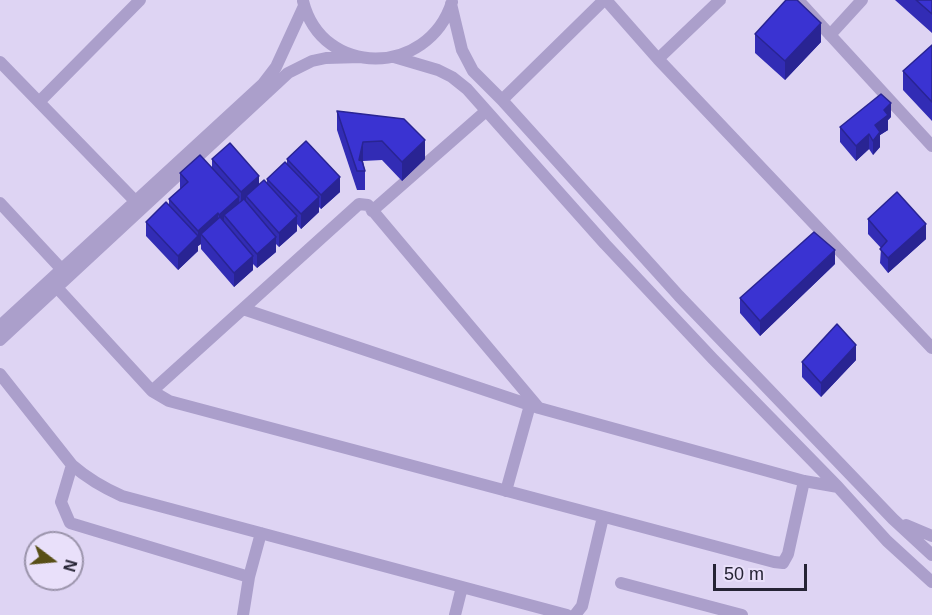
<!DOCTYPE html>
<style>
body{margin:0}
#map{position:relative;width:932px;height:615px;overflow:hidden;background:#ded4f3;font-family:Helvetica,sans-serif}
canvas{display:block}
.north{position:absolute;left:24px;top:531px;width:60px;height:60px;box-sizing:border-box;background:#e9e0fa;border:2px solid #9b94ab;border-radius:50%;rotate:106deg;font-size:16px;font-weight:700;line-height:24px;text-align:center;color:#252334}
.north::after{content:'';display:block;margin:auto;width:21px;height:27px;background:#584f16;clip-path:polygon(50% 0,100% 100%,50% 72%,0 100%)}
.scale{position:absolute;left:713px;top:564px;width:94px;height:27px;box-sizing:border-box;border:3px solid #252334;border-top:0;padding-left:8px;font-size:18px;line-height:21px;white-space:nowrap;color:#252334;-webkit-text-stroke:4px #e9e0fa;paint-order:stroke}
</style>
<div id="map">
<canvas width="932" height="615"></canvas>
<div class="north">N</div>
<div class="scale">50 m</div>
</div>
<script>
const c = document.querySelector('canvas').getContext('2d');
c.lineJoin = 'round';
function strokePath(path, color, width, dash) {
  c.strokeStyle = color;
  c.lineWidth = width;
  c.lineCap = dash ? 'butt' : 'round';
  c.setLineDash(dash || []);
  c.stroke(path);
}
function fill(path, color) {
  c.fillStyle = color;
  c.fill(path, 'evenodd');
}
const minor = new Path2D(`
 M606 0 658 59 932 348
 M798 0 932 146
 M303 1C322 78 428 77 452 2
 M451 4 462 50 473 71 502 100 679 296 893 519 932 555
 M830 35 862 0
 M394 57 438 70 452 77 467 89 605 244 713 359 838 487 887 541 932 582
 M658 59 720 0
 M0 62 141 207
 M502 100 604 0
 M39 102 140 0
 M0 203 66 274
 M372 211 486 111
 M50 280 152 391 169 401 774 562 783 563 788 554 804 481
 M243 309 539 408 804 481 838 487
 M0 326 263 84 276 67 304 6
 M0 340 288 73 312 61 326 58 361 57
 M0 374 72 465C87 478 104 488 122 496L567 615
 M152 391 359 204 368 205 538 407
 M72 465 61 502 70 523 249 577
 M506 491 530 405
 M906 525 932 536
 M621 583 742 615
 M243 615 249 577 261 533
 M455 615 462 587
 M575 615 582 606 603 517`);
const wall = new Path2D(`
 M895 0H932V33Z
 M755 34 821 42 785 80 755 53Z
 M932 45V121L903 90V71Z
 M337 111 425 159 402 181 382 160 363 161 365 171V190H357L337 130Z
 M891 117 888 120V130L880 135V147L873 155 869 149 856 161 840 142V127Z
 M212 159 259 184H267V179L287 164V159L340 192 321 209 319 207V212L301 229 297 224V231L279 247 276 244V252L257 268 253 264V270L234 287 201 249V244L198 246V251L178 270 146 236V222L169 206V199L181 188H180V173L212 167Z
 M868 219 926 239 888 273 880 263 881 248 868 234Z
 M835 264 760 336 740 313V298Z
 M856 360 821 397 802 377V362Z`);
const shadedWall = new Path2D(`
 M821 23V42L785 80V61Z
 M891 103V117L888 120V130L880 135V147L873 155V141L875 125 884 110Z
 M869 134V149L856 161V146Z
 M425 140V159L402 181V162Z
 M363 142V161L361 171 359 160Z
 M259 176V190L246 196V202L241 207V192Z
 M340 177V192L321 209V195Z
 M239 197V211L224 215V225L219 230V215Z
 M319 197V212L301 229V214Z
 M218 213V228L201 234V244L198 246V231Z
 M297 216V231L279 247V233Z
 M926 224V239L888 273V258Z
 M198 236V251L178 270V256Z
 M276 237V252L257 268V254Z
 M835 250V264L760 336V321Z
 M253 256V270L234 287V273Z
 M856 345V360L821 397V383Z`);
const building = new Path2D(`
 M786 0H797L821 23 785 61 755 34Z
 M916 0H932V14Z
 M932 45V102L903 71Z
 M881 94 891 103 884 110 888 115 875 125 880 132 873 141 869 134 856 146 840 127Z
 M337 111 404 119 425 140 402 162 382 141 363 142 359 160 362 161 365 171H357Z
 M306 141 340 177 321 195 287 159Z
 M230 143 259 176 241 192 212 159Z
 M200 155 239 197 219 215 218 213 198 231 169 199 188 182 180 173Z
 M285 162 319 197 301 214 267 179Z
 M264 180 297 216 279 233 246 196Z
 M897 192 926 224 888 258 880 249 887 241 868 219Z
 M244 199 276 237 257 254 224 215Z
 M166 202 198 236 178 256 146 222Z
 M220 217 253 256 234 273 201 234Z
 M814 232 835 250 760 321 740 298Z
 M837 324 856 345 821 383 802 362Z`);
strokePath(minor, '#ab9fcb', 12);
fill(wall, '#322cb5');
fill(shadedWall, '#292493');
fill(building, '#3a33d2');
strokePath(building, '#292493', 1.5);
</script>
